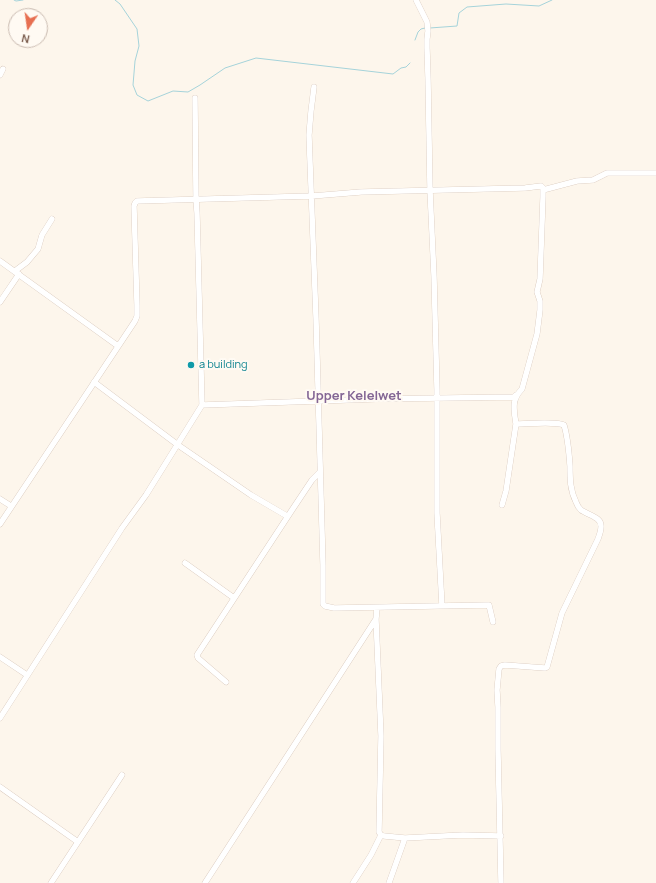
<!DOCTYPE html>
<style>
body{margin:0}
#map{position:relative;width:656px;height:883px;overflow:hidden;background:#fdf6ec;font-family:Manrope,sans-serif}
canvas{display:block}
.north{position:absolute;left:8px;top:8px;width:40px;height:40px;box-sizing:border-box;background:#fffaf3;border:1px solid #cabbb1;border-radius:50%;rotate:193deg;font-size:11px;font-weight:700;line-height:16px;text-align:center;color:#7a5c4d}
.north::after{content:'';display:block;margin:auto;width:14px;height:18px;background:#e76f51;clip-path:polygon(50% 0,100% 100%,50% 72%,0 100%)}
</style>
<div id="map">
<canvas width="656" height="883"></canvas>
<div class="north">N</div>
</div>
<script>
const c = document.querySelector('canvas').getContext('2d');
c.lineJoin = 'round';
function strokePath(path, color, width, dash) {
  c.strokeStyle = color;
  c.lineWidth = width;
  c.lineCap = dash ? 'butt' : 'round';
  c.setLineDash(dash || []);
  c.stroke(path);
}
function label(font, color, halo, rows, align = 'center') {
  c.font = font + ' Manrope,sans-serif';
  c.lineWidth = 4;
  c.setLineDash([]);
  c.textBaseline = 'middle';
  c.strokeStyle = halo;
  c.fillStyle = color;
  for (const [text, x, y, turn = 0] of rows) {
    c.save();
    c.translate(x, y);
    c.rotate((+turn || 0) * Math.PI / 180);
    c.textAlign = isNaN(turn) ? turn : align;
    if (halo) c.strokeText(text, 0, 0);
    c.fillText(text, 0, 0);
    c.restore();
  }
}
const stream = new Path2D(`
 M14 0 16 1 23 0
 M115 0 120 4 137 29 139 46 135 61 133 85 137 95 148 101 173 91 188 92 200 85 225 68 256 58 393 74 401 68 406 67 410 63
 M430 28 457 26 459 13 467 7 506 4 539 6 552 0
 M415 40 418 32 421 29 425 28`);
const minor = new Path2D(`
 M416 0 427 22 428 31 427 39V48L428 78 430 190 434 276 437 390V513L442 606
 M0 75 3 69
 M314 87 311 111 309 135 316 318 323 565V604L325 606 334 608 489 605 493 622
 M543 190 577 181 593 180 607 173H656
 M0 261 118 346
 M15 271 27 262 38 249 42 235 52 219
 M0 302 19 274
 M94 382 178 445 251 495 287 516
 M202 405 376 399 514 397 516 395
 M0 499 11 506
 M0 524 135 321 137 316V305L134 206 135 203 137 201 312 196 361 192 525 188 541 186 543 188V197L540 279 537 292 540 301V310L537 334 522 389C511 400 514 410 516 424
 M185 563 234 598
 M377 608 376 619 381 736 379 832 381 835 384 836 405 838 463 835 501 836
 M0 657 27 675
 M226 682 198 658 197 655 292 510 312 480 320 472
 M0 718 122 528 146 495 202 405 197 213 196 199 195 98
 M0 787 78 842
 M51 883 122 775
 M205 883 376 619
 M353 883 371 855 381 835
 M389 883 405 838
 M501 883 498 750V707L497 690 499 669 501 666 505 665 545 668 547 667 562 613 598 539C599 536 601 531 601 527 602 517 588 515 581 510 579 508 577 505 576 502 570 490 570 479 570 466 569 452 568 438 564 425 555 421 527 424 516 424L506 491 502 505`);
const markers = [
 [191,365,4,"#0f9aa8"]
];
const cultureNames = [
 ["a building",199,365]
];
const quarterNames = [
 ["Upper Kelelwet",354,396]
];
strokePath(stream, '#a5d3da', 1);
strokePath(minor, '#d1beb0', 6);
strokePath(minor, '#fff', 5.5);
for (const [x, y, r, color] of markers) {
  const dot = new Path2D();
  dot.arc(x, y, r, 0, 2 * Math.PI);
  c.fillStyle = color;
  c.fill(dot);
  strokePath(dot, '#fffaf3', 1.5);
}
label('11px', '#0d838f', '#fffaf3', cultureNames, 'left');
label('bold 13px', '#846695', '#fffaf3', quarterNames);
</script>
